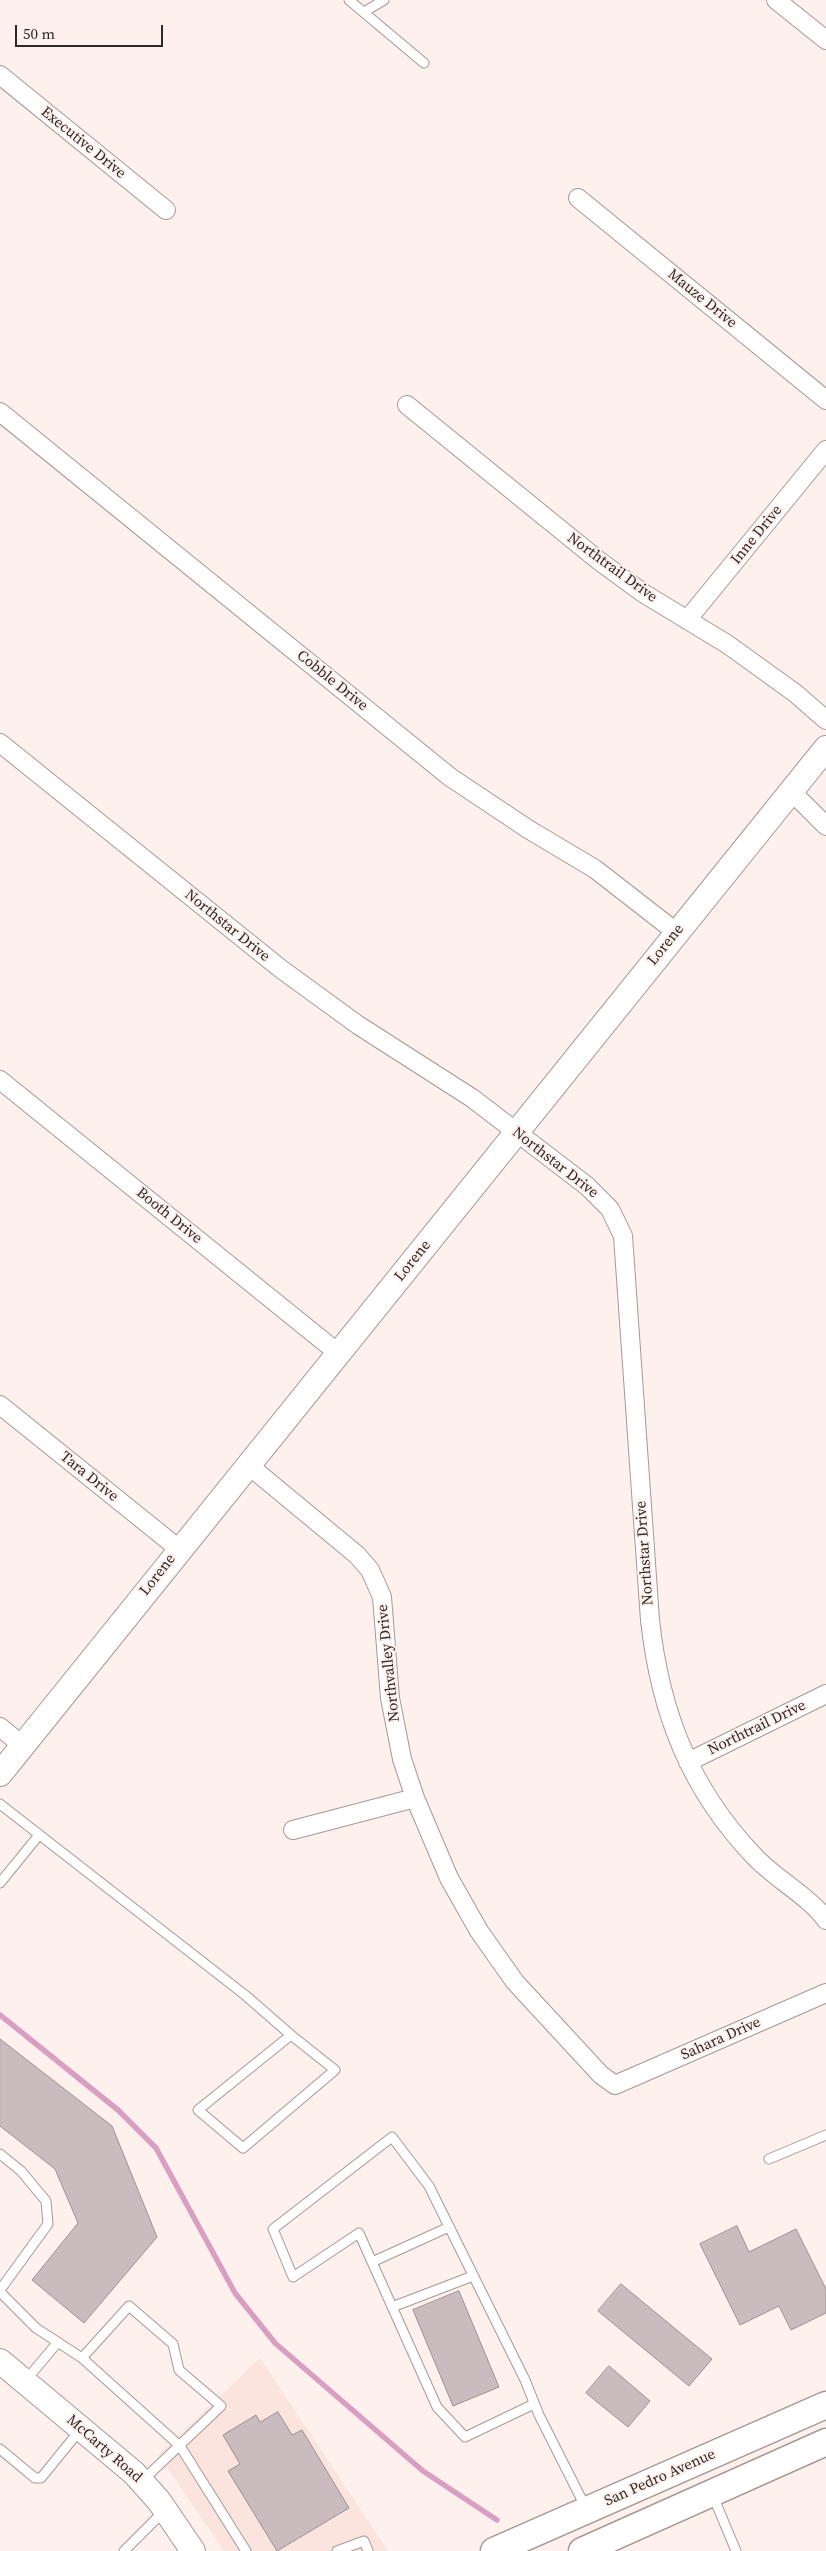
<!DOCTYPE html>
<style>
body{margin:0}
#map{position:relative;width:826px;height:2551px;overflow:hidden;background:#fef1ed;font-family:"Source Serif 4",serif}
canvas{display:block}
.scale{position:absolute;left:15px;top:25px;width:148px;height:22px;box-sizing:border-box;border:2px solid #2f2a28;border-top:0;padding-left:6px;font-size:15px;line-height:18px;white-space:nowrap;color:#2f2a28;-webkit-text-stroke:4px #fef1ed;paint-order:stroke}
</style>
<div id="map">
<canvas width="826" height="2551"></canvas>
<div class="scale">50 m</div>
</div>
<script>
const c = document.querySelector('canvas').getContext('2d');
c.lineJoin = 'round';
function fill(path, color) {
  c.fillStyle = color;
  c.fill(path, 'evenodd');
}
function strokePath(path, color, width, dash) {
  c.strokeStyle = color;
  c.lineWidth = width;
  c.lineCap = dash ? 'butt' : 'round';
  c.setLineDash(dash || []);
  c.stroke(path);
}
function label(font, color, halo, rows, align = 'center') {
  c.font = font + ' "Source Serif 4",serif';
  c.lineWidth = 4;
  c.setLineDash([]);
  c.textBaseline = 'middle';
  c.strokeStyle = halo;
  c.fillStyle = color;
  for (const [text, x, y, turn = 0] of rows) {
    c.save();
    c.translate(x, y);
    c.rotate((+turn || 0) * Math.PI / 180);
    c.textAlign = isNaN(turn) ? turn : align;
    if (halo) c.strokeText(text, 0, 0);
    c.fillText(text, 0, 0);
    c.restore();
  }
}
const built = new Path2D(`
 M260 2358 388 2551H224L158 2455Z`);
const stream = new Path2D(`
 M0 2015 118 2110 156 2148 235 2293 275 2343 423 2471 497 2520`);
const building = new Path2D(`
 M0 2039 112 2126 157 2237 84 2323 32 2280 78 2223 55 2169 0 2126Z
 M737 2226 749 2252 796 2229 826 2289V2313L791 2330 779 2306 740 2325 700 2244Z
 M621 2284 712 2359 689 2386 598 2311Z
 M459 2291 499 2387 453 2406 413 2310Z
 M609 2366 650 2401 628 2427 586 2393Z
 M278 2412 292 2435 302 2430 349 2508 277 2551 228 2471 240 2464 223 2435 256 2415 260 2422Z`);
const lane = new Path2D(`
 M349 0 424 63
 M364 12 384 0
 M0 1804 245 1995 291 2035 198 2110 243 2148 335 2070 291 2035
 M0 1883 39 1835
 M0 2154 21 2171 46 2201 48 2224 0 2290
 M769 2159 826 2135
 M372 2262 449 2227
 M0 2292 36 2328 82 2358 180 2446 246 2551
 M392 2307 473 2276
 M82 2358 129 2306 173 2344 179 2370 221 2406 143 2480
 M26 2380 58 2342
 M534 2404 465 2437 437 2407 359 2233 293 2277 273 2229 392 2137 429 2186 525 2380 539 2415 586 2508
 M0 2449 35 2478H41L80 2430
 M713 2496 736 2551
 M124 2551 164 2511
 M337 2551 364 2541 368 2551`);
const street = new Path2D(`
 M776 0 826 40
 M0 75 166 210
 M578 198 826 400
 M407 405 598 560 643 593 727 644 795 693 826 720
 M0 412 450 777 528 829 595 869 676 932
 M687 620 826 450
 M0 743 281 969 358 1025 472 1098 587 1186 610 1209 623 1236 650 1620C660 1712 690 1789 754 1856 774 1878 810 1897 826 1920
 M791 791 826 826
 M0 1080 338 1353
 M0 1405 179 1549
 M247 1464 357 1555 370 1570 382 1597 390 1698 402 1759 415 1798 449 1878 479 1931 515 1982 601 2075 615 2085 826 1993
 M0 1727 23 1746
 M688 1762 826 1694
 M293 1830 415 1798`);
const secondary = new Path2D(`
 M0 1774 826 748
 M0 2361 134 2473 159 2501 193 2551`);
const primary = new Path2D(`
 M494 2551 826 2405
 M582 2551 826 2442`);
const streetNames = [
 ["Executive Drive",83,143,39],
 ["Mauze Drive",702,299,39],
 ["Inne Drive",757,535,-51],
 ["Northtrail Drive",612,568,36],
 ["Cobble Drive",332,681,39],
 ["Northstar Drive",227,926,39],
 ["Lorene",666,945,-51],
 ["Northstar Drive",555,1163,38],
 ["Booth Drive",169,1216,39],
 ["Lorene",413,1261,-51],
 ["Tara Drive",89,1477,39],
 ["Northstar Drive",645,1553,-94],
 ["Lorene",158,1575,-52],
 ["Northvalley Drive",389,1663,-96],
 ["Northtrail Drive",757,1728,-26],
 ["Sahara Drive",721,2039,-24],
 ["McCarty Road",104,2449,41],
 ["San Pedro Avenue",660,2478,-24]
];
fill(built, '#fae4dd');
strokePath(stream, '#d99fc3', 5.5);
fill(building, '#cabcbe');
strokePath(building, '#9d9092', 1);
strokePath(lane, '#a59995', 11);
strokePath(street, '#a59995', 20);
strokePath(secondary, '#a59995', 26);
strokePath(primary, '#a59995', 29);
strokePath(lane, '#fff', 9);
strokePath(street, '#fff', 18);
strokePath(secondary, '#fff', 24);
strokePath(primary, '#fff', 26);
label('15px', '#2f2a28', '#fef1ed', streetNames);
</script>
